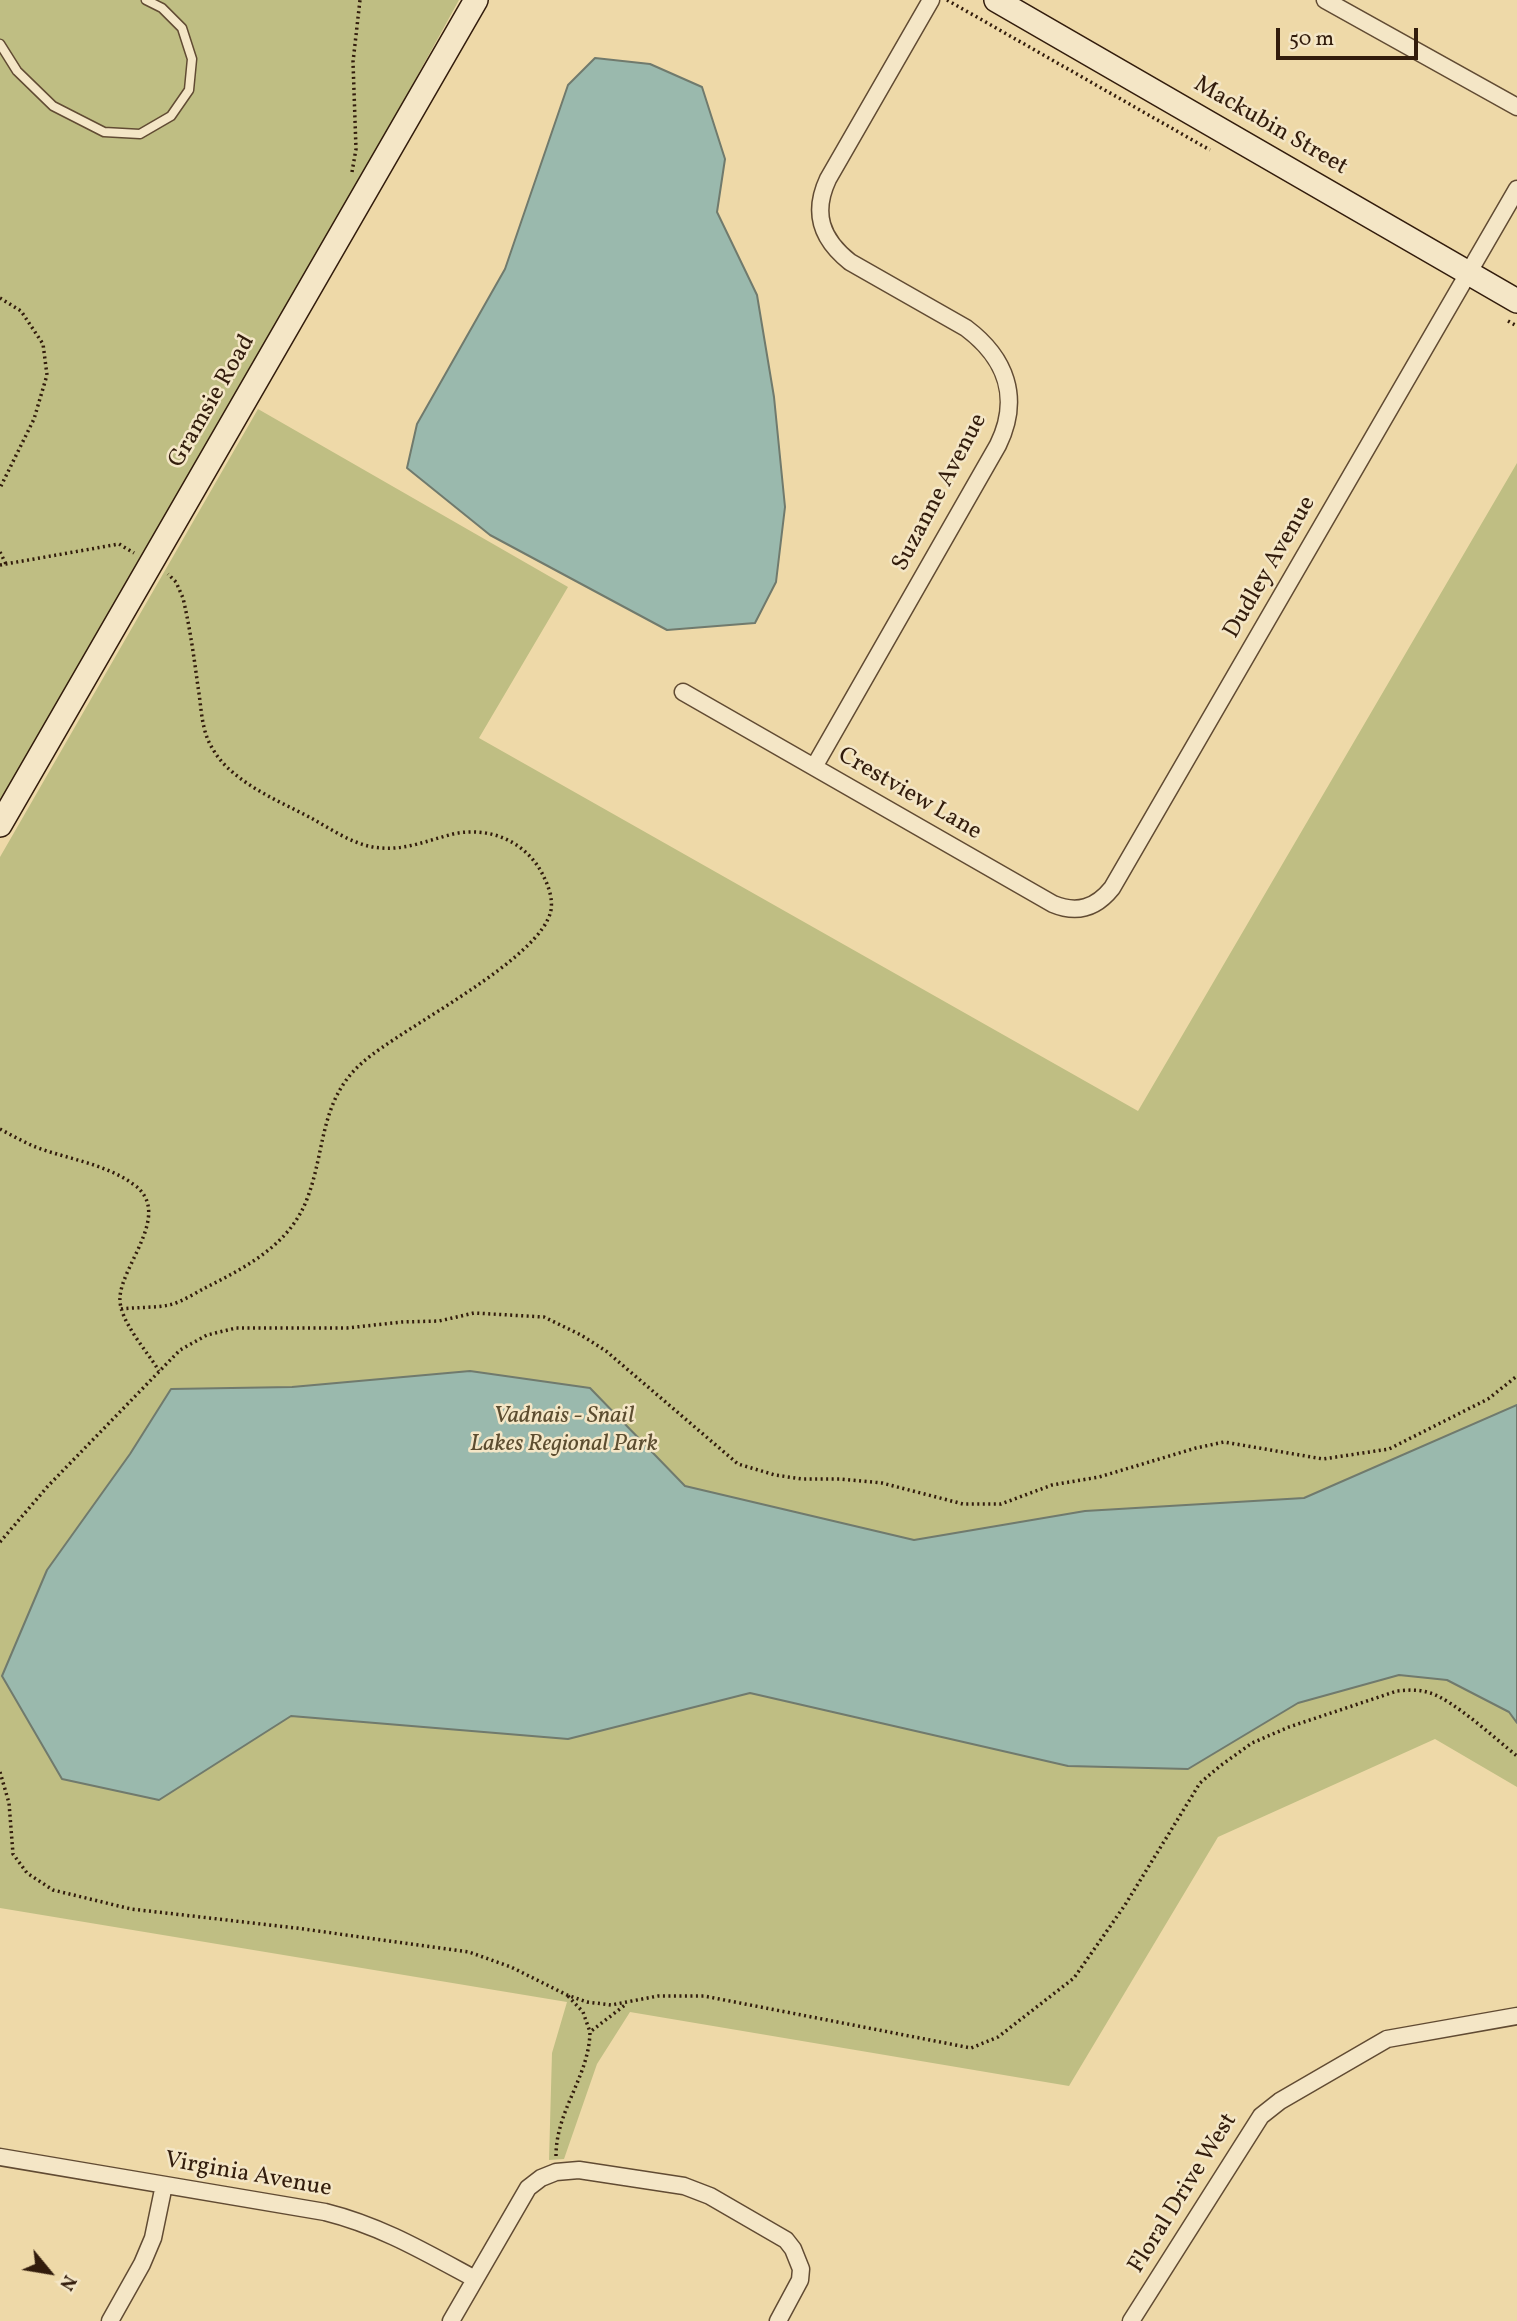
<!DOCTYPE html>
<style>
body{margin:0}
#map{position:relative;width:1517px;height:2321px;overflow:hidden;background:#eed9a8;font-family:Vollkorn,serif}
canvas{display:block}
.north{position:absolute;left:14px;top:2237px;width:70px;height:70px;-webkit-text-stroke:5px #f4e6c6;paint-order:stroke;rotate:120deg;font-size:19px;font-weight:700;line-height:28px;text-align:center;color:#321c0c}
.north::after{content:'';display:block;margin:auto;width:24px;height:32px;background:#321c0c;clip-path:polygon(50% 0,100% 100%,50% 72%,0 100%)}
.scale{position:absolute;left:1276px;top:28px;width:142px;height:32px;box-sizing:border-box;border:4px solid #321c0c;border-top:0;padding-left:9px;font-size:21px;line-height:24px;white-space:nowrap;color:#321c0c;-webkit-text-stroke:5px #f4e6c6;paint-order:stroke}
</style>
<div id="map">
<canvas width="1517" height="2321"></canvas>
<div class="north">N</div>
<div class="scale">50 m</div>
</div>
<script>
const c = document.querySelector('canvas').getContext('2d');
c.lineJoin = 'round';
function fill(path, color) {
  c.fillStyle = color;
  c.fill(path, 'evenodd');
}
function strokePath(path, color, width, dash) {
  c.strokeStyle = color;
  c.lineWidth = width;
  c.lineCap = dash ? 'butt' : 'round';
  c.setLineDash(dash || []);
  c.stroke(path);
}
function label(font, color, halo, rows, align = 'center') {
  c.font = font + ' Vollkorn,serif';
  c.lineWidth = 5;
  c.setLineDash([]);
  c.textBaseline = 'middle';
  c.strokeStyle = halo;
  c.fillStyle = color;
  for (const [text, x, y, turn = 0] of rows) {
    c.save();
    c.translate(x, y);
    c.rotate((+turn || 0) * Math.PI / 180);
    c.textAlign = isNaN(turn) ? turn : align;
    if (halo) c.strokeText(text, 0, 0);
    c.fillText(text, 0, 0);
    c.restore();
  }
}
const green = new Path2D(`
 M0 0H459L393 120 0 801Z
 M258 409 568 587 479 738 1138 1111 1517 463V1787L1435 1739 1218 1837 1069 2086 630 2012 597 2064 564 2159 549 2160 552 2053 567 2002 0 1908V857Z`);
const water = new Path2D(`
 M595 58 650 64 702 87 725 159 717 212 757 295 774 397 785 507 776 582 755 623 667 630 490 535 407 468 417 424 505 269 568 85Z
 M470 1371 590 1388 685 1486 914 1540 1085 1511 1304 1498 1517 1405V1723L1509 1712 1447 1680 1399 1675 1298 1703 1188 1769 1068 1766 750 1693 568 1739 291 1716 159 1800 62 1779 2 1676 47 1570 130 1454 171 1389 292 1387Z`);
const path = new Path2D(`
 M947 0 1210 150
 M352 172 356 149 353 62 360 0
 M0 298 21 311 43 344 47 375 34 419 0 488
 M1508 321 1517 326
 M0 552 6 564
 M0 565 119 544 134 553
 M0 1129C11 1135 22 1141 33 1146 66 1159 104 1163 133 1184 174 1212 122 1264 120 1297 118 1320 148 1352 159 1371
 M121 1309C137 1307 154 1308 169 1305 182 1302 195 1293 207 1287 248 1266 290 1244 307 1199 326 1150 319 1100 363 1062 403 1027 542 959 551 910 553 898 548 885 543 875 526 841 489 826 453 834 429 840 406 850 382 848 356 847 333 830 311 818 283 803 253 791 229 769 220 761 213 751 208 740 201 723 201 704 198 687 194 657 190 628 183 598L176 582 168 574
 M0 1542 48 1486 180 1350 207 1335 236 1328H347L402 1322 439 1321 474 1313 544 1317 581 1335 606 1351 738 1464 775 1475 802 1479H840L882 1483 963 1504H1001L1052 1485 1099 1477 1196 1448 1224 1442 1323 1459 1389 1449 1488 1399 1517 1376
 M0 1772 9 1803 13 1854 27 1873 53 1890 131 1909 296 1928 469 1952 511 1967 567 1995 587 2002 611 2005 658 1996H704L971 2048 998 2037 1074 1978 1125 1905 1200 1783 1220 1766 1252 1743 1289 1727 1397 1691C1408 1690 1419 1689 1430 1693 1452 1699 1497 1740 1517 1756
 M568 1996 583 2012 590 2032
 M556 2156C556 2110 589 2077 590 2032L625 2005`);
const lane = new Path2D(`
 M0 44 17 71 53 106 104 132 140 134 171 116 189 90 192 59 182 28 162 8 146 0`);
const street = new Path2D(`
 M1325 0 1517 107
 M683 692 1053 904C1077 914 1096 908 1112 888L1517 189
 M814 767 998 445C1021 398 1006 358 966 328L850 262C821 239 812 213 828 179L931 0
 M0 2157 325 2212C381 2226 425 2252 475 2279
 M110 2321 142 2264 153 2238 164 2185
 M451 2321 528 2188 541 2178 556 2172 579 2170 684 2186 710 2196 786 2240 793 2249 801 2269 800 2280 778 2321
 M1131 2321 1261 2116 1280 2101 1387 2039 1517 2016`);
const secondary = new Path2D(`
 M996 0 1517 301
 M0 825 476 0`);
const streetNames = [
 ["Mackubin Street",1270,127,30],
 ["Gramsie Road",213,402,-60],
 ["Suzanne Avenue",941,493,-62],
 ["Dudley Avenue",1271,568,-60],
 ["Crestview Lane",909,795,30],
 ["Virginia Avenue",248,2176,10],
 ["Floral Drive West",1184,2194,-58]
];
const parkNames = [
 ["Vadnais - Snail",564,1418],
 ["Lakes Regional Park",564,1446]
];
fill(green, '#bfbe83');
fill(water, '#9ab9ad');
strokePath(water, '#707a6d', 2);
strokePath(lane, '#614b33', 11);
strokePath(street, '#614b33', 19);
strokePath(secondary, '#321c0c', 26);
strokePath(path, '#321c0c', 3.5, [2, 3.5]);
strokePath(lane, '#f4e6c6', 8);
strokePath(street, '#f4e6c6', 16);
strokePath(secondary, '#f4e6c6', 23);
label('24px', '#321c0c', '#f4e6c6', streetNames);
label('italic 24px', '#5c4d30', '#f4e6c6', parkNames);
</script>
